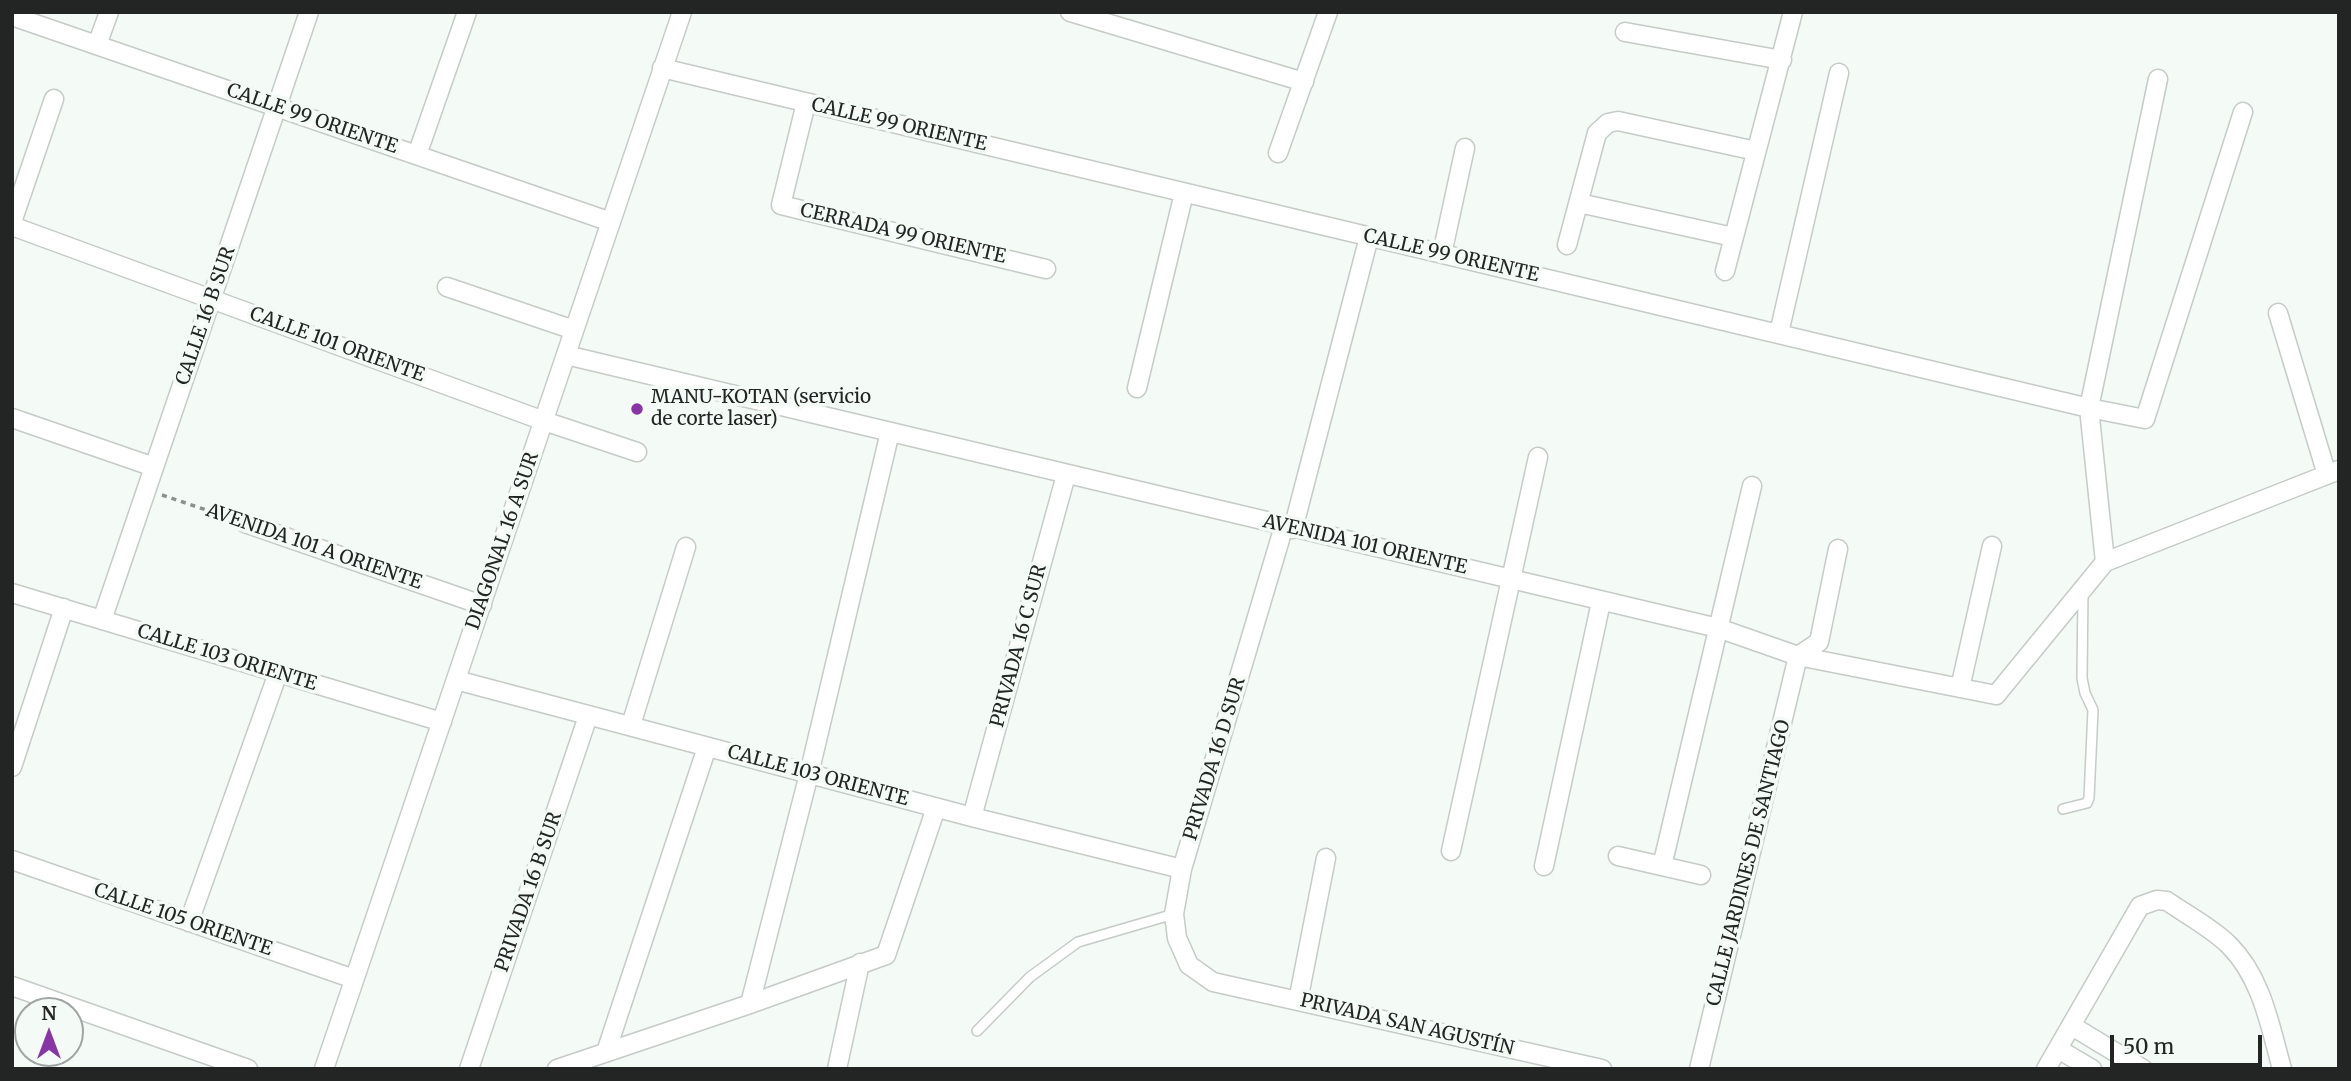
<!DOCTYPE html>
<meta charset="utf-8">
<style>
body{margin:0}
#map{position:relative;width:2351px;height:1081px;overflow:hidden;background:#f4faf6;font-family:Merriweather,serif}
canvas{display:block}
.frame{position:absolute;inset:0;border:14px solid #232524;pointer-events:none}
.north{position:absolute;left:14px;top:997px;width:70px;height:70px;box-sizing:border-box;background:#f4faf6;border:2px solid #a0a5a2;border-radius:50%;rotate:0deg;font-size:19px;font-weight:700;line-height:28px;text-align:center;color:#232524}
.north::after{content:'';display:block;margin:auto;width:24px;height:32px;background:#8836a5;clip-path:polygon(50% 0,100% 100%,50% 72%,0 100%)}
.scale{position:absolute;left:2110px;top:1035px;width:152px;height:32px;box-sizing:border-box;border:4px solid #232524;border-top:0;padding-left:9px;font-size:21px;line-height:24px;white-space:nowrap;color:#232524;-webkit-text-stroke:5px #f4faf6;paint-order:stroke}
</style>
<div id="map">
<canvas width="2351" height="1081"></canvas>
<div class="frame"></div>
<div class="north">N</div>
<div class="scale">50 m</div>
</div>
<script>
const c = document.querySelector('canvas').getContext('2d');
c.lineJoin = 'round';
function strokePath(path, color, width, dash) {
  c.strokeStyle = color;
  c.lineWidth = width;
  c.lineCap = dash ? 'butt' : 'round';
  c.setLineDash(dash || []);
  c.stroke(path);
}
function label(font, color, halo, rows, align = 'center') {
  c.font = font + ' Merriweather,serif';
  c.lineWidth = 7;
  c.setLineDash([]);
  c.textBaseline = 'middle';
  c.strokeStyle = halo;
  c.fillStyle = color;
  for (const [text, x, y, turn = 0] of rows) {
    c.save();
    c.translate(x, y);
    c.rotate((+turn || 0) * Math.PI / 180);
    c.textAlign = isNaN(turn) ? turn : align;
    if (halo) c.strokeText(text, 0, 0);
    c.fillText(text, 0, 0);
    c.restore();
  }
}
const path = new Path2D(`
 M162 495 227 517`);
const lane = new Path2D(`
 M2063 809 2087 803 2089 798 2093 710 2085 693 2082 678 2083 591
 M977 1031 1030 977 1078 942 1174 914`);
const street = new Path2D(`
 M1070 12 1304 82
 M12 16 611 222
 M1625 32 1782 60
 M97 45 109 12
 M662 68 2089 408 2145 419 2243 112
 M806 103 781 205 1046 269
 M1278 153 1328 12
 M417 155 467 12
 M1579 203 1733 237
 M12 222 54 99
 M12 226 544 421 637 452
 M1567 245 1597 133 1608 123 1618 121 1756 151
 M1442 254 1465 148
 M1725 271 1793 12
 M447 287 574 330
 M2278 313 2327 475
 M1779 333 1839 73
 M566 355 1718 628 1798 656 1996 695 2105 562 2339 470
 M1137 388 1184 193
 M12 418 154 467
 M245 523 482 605
 M1284 526 1182 869 1174 914 1177 938 1189 965 1213 982 1602 1069
 M1293 529 1369 237
 M2105 562 2089 408 2158 79
 M12 593 442 722
 M102 620 309 12
 M1798 656 1819 642 1838 549
 M456 680 972 817 1182 869
 M1960 688 1992 546
 M631 725 686 547
 M12 767 64 608
 M972 817 1066 475
 M1451 851 1538 457
 M1618 856 1701 875
 M12 860 354 979
 M1544 866 1601 602
 M1662 866 1752 486
 M189 922 278 673
 M12 986 248 1069
 M1298 1001 1326 858
 M750 1004 809 774 890 432
 M2072 1026 2143 1069
 M2058 1049 2092 1069
 M606 1052 707 747
 M324 1069 682 12
 M469 1069 588 716
 M557 1069 750 1004 886 955 936 808
 M837 1069 860 963
 M1699 1069 1798 656
 M2046 1069 2140 906 2157 900 2167 901C2187 915 2212 928 2229 945 2262 978 2270 1026 2282 1069`);
const markers = [
 [637,409,7,"#8836a5"]
];
const streetNames = [
 ["CALLE 99 ORIENTE",312,119,19],
 ["CALLE 99 ORIENTE",899,125,13],
 ["CERRADA 99 ORIENTE",903,234,13],
 ["CALLE 99 ORIENTE",1451,256,13],
 ["CALLE 16 B SUR",206,316,-71],
 ["CALLE 101 ORIENTE",337,345,20],
 ["DIAGONAL 16 A SUR",503,541,-71],
 ["AVENIDA 101 ORIENTE",1365,545,13],
 ["AVENIDA 101 A ORIENTE",314,547,19],
 ["PRIVADA 16 C SUR",1019,646,-75],
 ["CALLE 103 ORIENTE",227,658,17],
 ["PRIVADA 16 D SUR",1215,759,-73],
 ["CALLE 103 ORIENTE",818,776,15],
 ["CALLE JARDINES DE SANTIAGO",1749,863,-76],
 ["PRIVADA 16 B SUR",529,892,-71],
 ["CALLE 105 ORIENTE",183,920,19],
 ["PRIVADA SAN AGUSTÍN",1407,1025,13]
];
const poiNames = [
 ["MANU-KOTAN (servicio",651,398],
 ["de corte laser)",651,420]
];
strokePath(lane, '#c5cbc7', 12);
strokePath(street, '#c5cbc7', 21);
strokePath(path, '#8c908e', 3.5, [5, 5]);
strokePath(lane, '#fff', 9);
strokePath(street, '#fff', 18);
for (const [x, y, r, color] of markers) {
  const dot = new Path2D();
  dot.arc(x, y, r, 0, 2 * Math.PI);
  c.fillStyle = color;
  c.fill(dot);
  strokePath(dot, '#f4faf6', 2.5);
}
label('19px', '#232524', '#f4faf6', streetNames);
label('19px', '#232524', '#f4faf6', poiNames, 'left');
</script>
